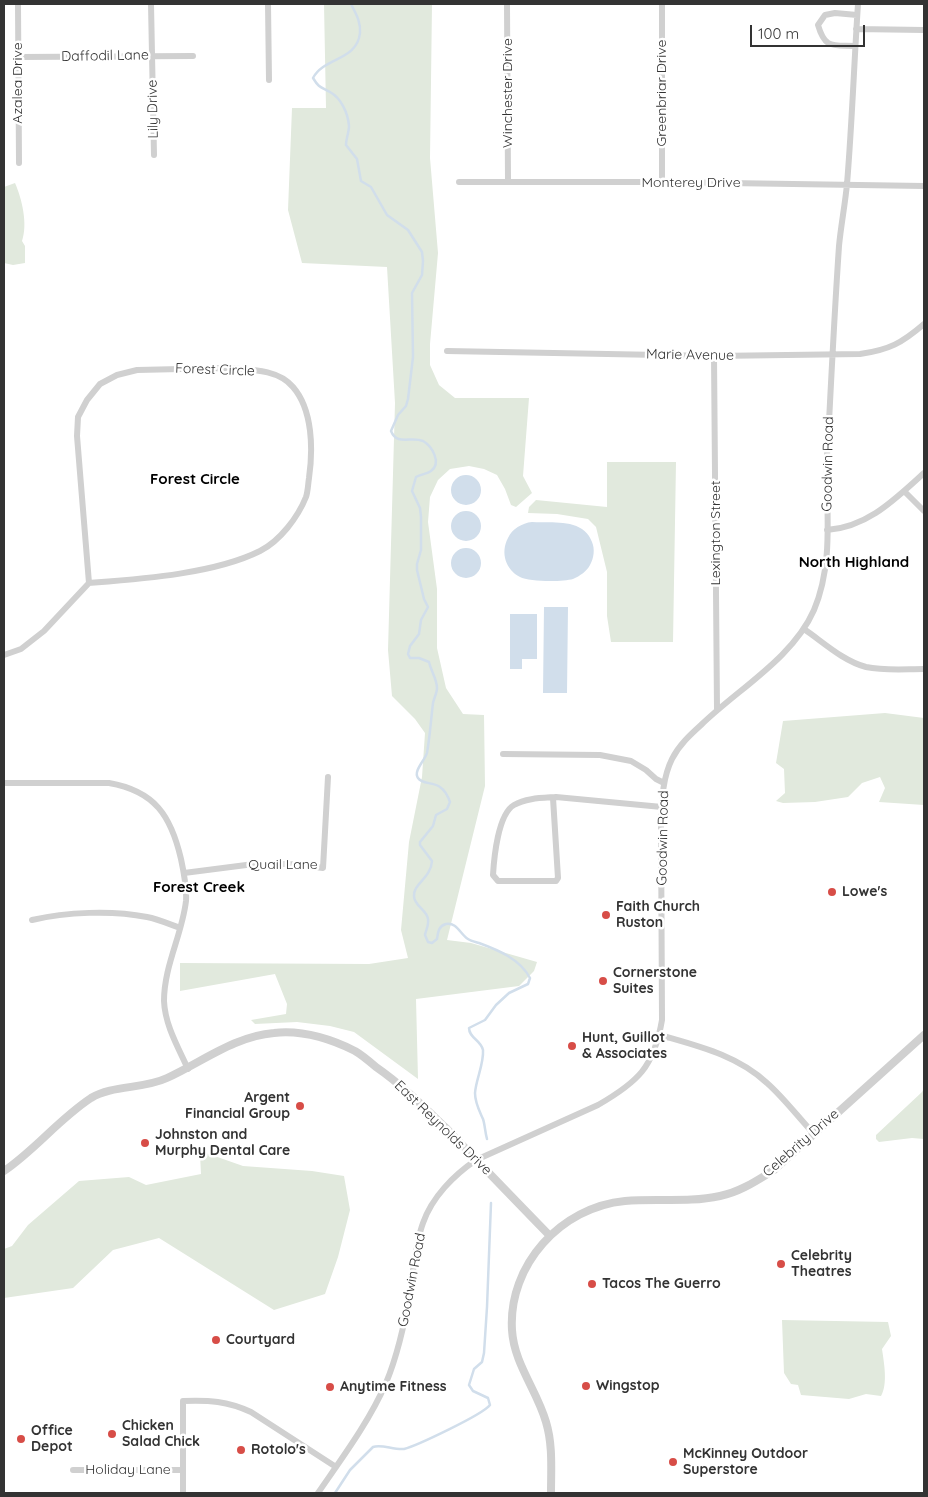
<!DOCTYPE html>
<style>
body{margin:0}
#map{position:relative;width:928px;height:1497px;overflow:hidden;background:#fff;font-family:Quicksand,sans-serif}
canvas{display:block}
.frame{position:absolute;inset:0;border:5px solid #333;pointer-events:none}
.scale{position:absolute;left:750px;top:25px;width:115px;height:22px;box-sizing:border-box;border:2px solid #333;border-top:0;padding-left:6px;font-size:15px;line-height:18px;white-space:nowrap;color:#333;-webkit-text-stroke:4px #fff;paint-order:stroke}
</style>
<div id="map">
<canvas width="928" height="1497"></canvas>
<div class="frame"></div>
<div class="scale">100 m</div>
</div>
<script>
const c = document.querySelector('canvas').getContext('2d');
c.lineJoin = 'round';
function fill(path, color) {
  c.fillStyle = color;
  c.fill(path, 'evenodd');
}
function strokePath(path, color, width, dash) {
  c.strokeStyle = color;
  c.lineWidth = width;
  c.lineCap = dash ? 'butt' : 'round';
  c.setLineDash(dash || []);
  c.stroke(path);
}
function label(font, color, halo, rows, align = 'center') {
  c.font = font + ' Quicksand,sans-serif';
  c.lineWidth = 5;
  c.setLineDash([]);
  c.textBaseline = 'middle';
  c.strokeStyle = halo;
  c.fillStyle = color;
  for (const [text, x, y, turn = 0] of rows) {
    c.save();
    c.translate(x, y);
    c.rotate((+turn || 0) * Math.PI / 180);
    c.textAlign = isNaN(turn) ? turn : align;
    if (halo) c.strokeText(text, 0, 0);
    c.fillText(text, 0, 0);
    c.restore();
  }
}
const green = new Path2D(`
 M324 4H432L430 158 438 253 430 344V365L439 385 455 398H529L523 476 532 493 516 507 511 505 505 489 497 475 484 469 469 466 450 469 438 480 430 497 428 522 437 589V648L446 688 463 714 484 715 485 786 447 940 471 943 537 962 534 971 519 986 416 999 418 1079 354 1032 330 1026 297 1022 255 1024 251 1020 286 1014 287 1004 275 974 180 991V963L369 964 408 958 401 930 409 842 422 777 425 733 415 719 392 696 388 650 395 403 387 267 302 263 288 210 292 108H326Z
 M15 183C22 199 28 224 22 241L25 246V263L13 265 4 263V187Z
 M607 462H676L673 642H611L607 616V572L596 527 588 519 557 514 528 513 529 507 536 500 607 507Z
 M885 713 924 718V805L879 802 885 788 880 777 862 783 848 797 815 802 783 803 776 801 785 793 784 769 776 763 783 721Z
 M924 1088V1139L912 1138 879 1142 876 1139V1135L922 1092Z
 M206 1153 243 1166 312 1171 344 1176 350 1210 338 1257 325 1294 274 1310 159 1238 113 1250 73 1288 4 1298V1249L12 1246 28 1225 79 1181 129 1177 146 1185 201 1174 200 1154Z
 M782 1320 888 1322 891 1336 882 1349C884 1363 888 1384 881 1396L866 1394 849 1399 801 1395 798 1385 791 1384 784 1373Z`);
const water = new Path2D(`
 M451 490a15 15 0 1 1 30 0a15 15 0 1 1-30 0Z
 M451 526a15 15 0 1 1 30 0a15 15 0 1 1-30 0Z
 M532 522C552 523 584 518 592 542 595 549 594 558 590 565 587 571 580 576 573 579 563 582 529 582 520 577 506 570 500 553 508 538 512 529 522 523 532 522Z
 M451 563a15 15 0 1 1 30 0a15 15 0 1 1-30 0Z
 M544 607H568L567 693H543Z
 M510 614H537V659H522V669H510Z`);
const stream = new Path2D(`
 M351 4C356 14 361 22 360 33 357 61 324 57 313 78 319 88 321 87 330 92 341 98 348 113 349 126 349 132 346 139 346 145L357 159 361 181 371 187 387 215 408 230 422 252 423 261 422 275 412 293 413 357 408 399 406 406 398 415 391 431C397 446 411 436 423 441 432 446 442 463 431 471 427 474 421 474 416 477L412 491 420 508 421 517V550L417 564V570L424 599 428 607 421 620 419 634 410 646 408 654 410 658H419L429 662C431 671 437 679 437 688 437 693 434 698 433 703 431 719 430 736 427 753 425 760 413 771 418 778 425 788 441 776 450 802L447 809 436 815 433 826 420 842V845L432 861C431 878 413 884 414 896 414 906 427 910 428 919 429 925 426 930 425 935L428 942 432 943 437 939C438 933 438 926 446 924 457 922 460 934 468 939 471 941 476 942 479 943 498 950 520 959 530 978L528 984 509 993 496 1005 485 1020 469 1028C469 1038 481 1040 483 1050 484 1064 476 1079 475 1093 475 1103 479 1110 483 1119 485 1125 485 1132 487 1139
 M335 1493 350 1470 373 1447C382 1444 393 1450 404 1449 416 1446 482 1415 490 1405L488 1398 473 1391 469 1385 474 1369 482 1362 484 1353 487 1307 491 1203`);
const minor = new Path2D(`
 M18 4 19 163
 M151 4 154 155
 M268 4 269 80
 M507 4 508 182
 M662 4V182
 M856 29 924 30
 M855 46C832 45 825 49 818 25L825 15 835 13 857 15
 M18 57 193 56
 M459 182H662L924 186
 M447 351 714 356 860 354C889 350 902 343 924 324
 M714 356 717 709
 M225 368C248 370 277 368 293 387 313 410 313 450 309 478 308 484 308 491 306 497 298 517 280 541 260 551 214 574 140 579 89 583L77 436 78 417 87 400 100 384 117 375 137 370Z
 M904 491 924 511
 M827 530C868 527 895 499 924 473
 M804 629C823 642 843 661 866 667 885 671 905 669 924 669
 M4 655 21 649 44 631 89 583
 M503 754 600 755 631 761 646 770 656 779 664 783
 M4 783H109C155 791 171 816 181 859 184 873 187 887 186 901 182 935 164 966 164 1001 165 1025 178 1047 188 1069
 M553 798 558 878 556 881H498L493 875C494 858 498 814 514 805 526 798 542 798 556 797L662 807
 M184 873 254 864H289L323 868 328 777
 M32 920C66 912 112 910 147 917 158 919 169 924 180 928
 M660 1035C698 1046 737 1055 767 1083 784 1098 798 1117 814 1134
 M73 1470H183
 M183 1493V1401C209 1400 227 1401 251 1412L336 1467
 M318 1493C342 1458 369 1422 386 1383 398 1354 405 1322 410 1291 414 1268 415 1245 423 1223 432 1197 454 1175 476 1160L598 1105C638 1082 654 1067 662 1020L661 819C662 798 663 777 672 759 679 745 690 735 701 725 738 689 793 658 814 610 834 563 826 511 827 461 827 448 828 435 829 422 832 363 835 304 839 246 841 225 845 205 847 184 852 124 854 64 858 4`);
const tertiary = new Path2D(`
 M4 1171C35 1150 59 1119 91 1098 112 1085 144 1089 167 1078 202 1062 235 1036 274 1033 301 1030 331 1039 355 1051 362 1055 369 1061 376 1067 402 1085 424 1107 447 1129 481 1165 515 1200 550 1236
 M551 1493C551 1469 553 1445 546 1422 537 1390 514 1364 512 1330 508 1265 561 1207 625 1201 657 1198 688 1203 720 1196 740 1192 756 1181 774 1170L924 1035`);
const markers = [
 [832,892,5,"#d74d47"],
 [606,915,5,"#d74d47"],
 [603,981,5,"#d74d47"],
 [572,1046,5,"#d74d47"],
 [300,1106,5,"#d74d47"],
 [145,1143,5,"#d74d47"],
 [781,1264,5,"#d74d47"],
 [592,1284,5,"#d74d47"],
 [216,1340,5,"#d74d47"],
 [586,1386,5,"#d74d47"],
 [330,1387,5,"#d74d47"],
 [112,1434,5,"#d74d47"],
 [21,1439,5,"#d74d47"],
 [241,1450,5,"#d74d47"],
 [673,1462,5,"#d74d47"]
];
const streetNames = [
 ["Daffodil Lane",105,56,-1],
 ["Azalea Drive",18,83,-90],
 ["Winchester Drive",508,93,-90],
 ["Greenbriar Drive",662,93,-90],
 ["Lily Drive",153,109,-91],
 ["Monterey Drive",691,183],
 ["Marie Avenue",690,355,1],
 ["Forest Circle",215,370,2],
 ["Goodwin Road",828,464,-89],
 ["Lexington Street",716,533,-90],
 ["Goodwin Road",663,838,-89],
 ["Quail Lane",283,865],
 ["East Reynolds Drive",443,1128,44],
 ["Celebrity Drive",801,1143,-41],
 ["Goodwin Road",412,1280,-79],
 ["Holiday Lane",128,1470]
];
const poiNames = [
 ["Lowe's",842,892],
 ["Faith Church",616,907],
 ["Ruston",616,923],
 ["Cornerstone",613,973],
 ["Suites",613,989],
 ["Hunt, Guillot",582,1038],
 ["& Associates",582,1054],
 ["Argent",290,1098,"right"],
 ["Financial Group",290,1114,"right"],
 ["Johnston and",155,1135],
 ["Murphy Dental Care",155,1151],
 ["Celebrity",791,1256],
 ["Theatres",791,1272],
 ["Tacos The Guerro",602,1284],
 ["Courtyard",226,1340],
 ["Wingstop",596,1386],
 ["Anytime Fitness",340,1387],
 ["Chicken",122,1426],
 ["Salad Chick",122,1442],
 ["Office",31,1431],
 ["Depot",31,1447],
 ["Rotolo's",251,1450],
 ["McKinney Outdoor",683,1454],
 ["Superstore",683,1470]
];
const neighbourhoodNames = [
 ["Forest Circle",195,479],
 ["North Highland",854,562],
 ["Forest Creek",199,887]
];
fill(green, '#e1e9dd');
fill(water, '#d1deeb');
strokePath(stream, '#d1deeb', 2.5);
strokePath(minor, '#d0d0d0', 6);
strokePath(tertiary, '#d0d0d0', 8);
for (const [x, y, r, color] of markers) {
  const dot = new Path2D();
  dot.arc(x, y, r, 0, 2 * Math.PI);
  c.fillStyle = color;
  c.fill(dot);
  strokePath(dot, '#fff', 2);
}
label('14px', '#333', '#fff', streetNames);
label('bold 14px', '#333', '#fff', poiNames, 'left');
label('bold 15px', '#000', '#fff', neighbourhoodNames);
</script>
